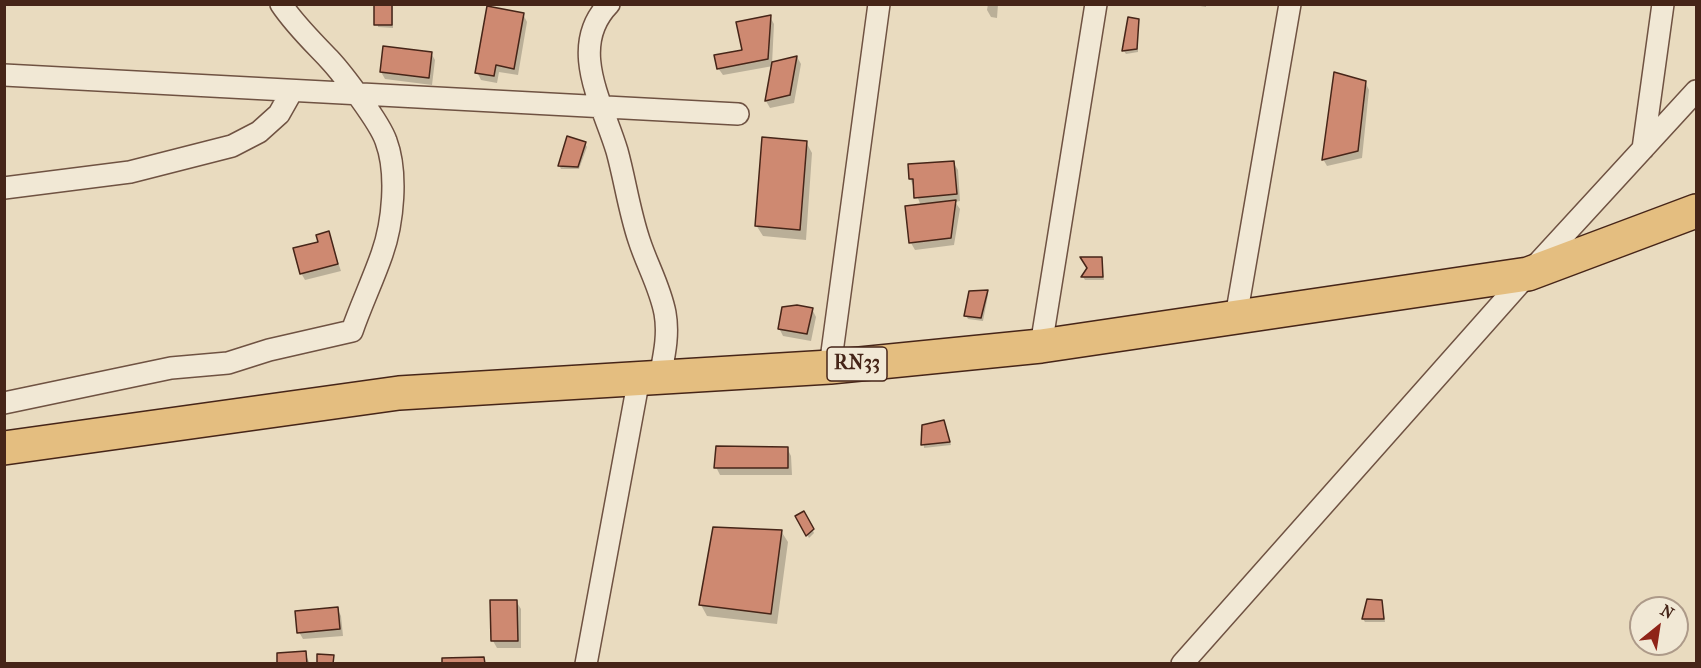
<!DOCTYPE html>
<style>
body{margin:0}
#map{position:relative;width:1701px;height:668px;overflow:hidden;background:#e9dbbf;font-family:"IM FELL French Canon",serif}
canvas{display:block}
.frame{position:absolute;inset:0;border:6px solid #462518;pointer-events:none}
.north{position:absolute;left:1629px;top:596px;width:60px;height:60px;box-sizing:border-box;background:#f1e8d5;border:2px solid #ad9a89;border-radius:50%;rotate:30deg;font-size:16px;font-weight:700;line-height:24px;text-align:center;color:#462518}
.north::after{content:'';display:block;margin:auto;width:21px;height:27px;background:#8f2418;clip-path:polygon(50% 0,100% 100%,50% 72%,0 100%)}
</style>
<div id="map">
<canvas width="1701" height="668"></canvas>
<div class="frame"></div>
<div class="north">N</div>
</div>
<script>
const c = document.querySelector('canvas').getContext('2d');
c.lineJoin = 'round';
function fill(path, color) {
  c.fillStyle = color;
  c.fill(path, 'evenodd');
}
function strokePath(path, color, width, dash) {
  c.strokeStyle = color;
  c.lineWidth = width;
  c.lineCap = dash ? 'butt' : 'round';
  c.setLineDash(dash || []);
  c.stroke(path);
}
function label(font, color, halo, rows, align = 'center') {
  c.font = font + ' "IM FELL French Canon",serif';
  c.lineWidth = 6;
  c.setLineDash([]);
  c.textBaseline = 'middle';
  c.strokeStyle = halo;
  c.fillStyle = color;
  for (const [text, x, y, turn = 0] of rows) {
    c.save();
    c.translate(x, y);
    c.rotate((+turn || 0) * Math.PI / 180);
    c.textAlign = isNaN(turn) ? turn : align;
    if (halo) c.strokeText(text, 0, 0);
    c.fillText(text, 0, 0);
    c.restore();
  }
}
const shadow = new Path2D(`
 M376 4H393V28L378 27Z
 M988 4H998L997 18 991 17 987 10Z
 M1189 4H1206V7Z
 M523 14 527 22 518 75 499 72 497 83 481 80 477 72Z
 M770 17 774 24 772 64 797 57 801 64 794 103 770 108 766 101 773 66 723 75 718 68 743 51Z
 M1138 20V52L1126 54 1124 51Z
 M431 53 435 60 432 85 385 79 381 72Z
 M1365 82 1369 90 1362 158 1327 166 1323 159Z
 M806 142 812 153 806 240 763 236 756 225Z
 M585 144 587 147 579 169H561L559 165Z
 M953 162 958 170 960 201 955 202 960 209 954 245 915 250 911 243 906 207 921 206 910 178Z
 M328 233 341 271 305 280 301 273Z
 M1101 258 1104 280H1085L1083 277 1089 269Z
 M987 292 988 295 983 321 968 319 966 315Z
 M812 309 816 317 811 341 783 336 779 328Z
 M945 425 951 445 924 448 923 426Z
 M787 448 791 456 792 475H720L716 467Z
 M804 513 814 533 809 538 797 517Z
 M781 531 788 542 777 624 707 616 701 605Z
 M516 601 521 609V648H497L493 641Z
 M1382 601 1385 622H1365L1363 619Z
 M337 608 341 616 343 636 303 639 299 632Z
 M305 653 310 664H279Z`);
const building = new Path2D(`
 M374 4H392V25H374Z
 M487 6 524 13 514 69 496 65 494 76 475 73Z
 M771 15 768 59 717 69 714 55 742 50 736 22Z
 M1128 17 1139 19 1137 49 1122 51Z
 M383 46 432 52 429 78 380 72Z
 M797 56 790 95 765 101 772 62Z
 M1334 72 1366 81 1358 151 1322 160Z
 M567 136 586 142 578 167 558 166Z
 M762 137 807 141 800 230 755 226Z
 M954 161 957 194 914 198 913 179H909L908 164Z
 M956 200 951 238 909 243 905 206Z
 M329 231 338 264 300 274 293 248 318 242 316 235Z
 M1080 257H1102L1103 277H1081L1087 268Z
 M988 290 981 318 964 316 969 291Z
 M797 305 813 308 807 334 778 329 782 307Z
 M944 420 950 442 921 445 922 425Z
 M716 446 788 447V468H714Z
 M804 511 814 529 806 536 795 516Z
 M713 527 782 530 771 614 699 605Z
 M1367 599 1382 600 1384 619H1362Z
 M490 600H517L518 641H491Z
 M338 607 340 629 297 633 295 611Z
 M306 651 307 664H277V653Z
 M317 654 334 655 333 664H317Z
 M484 657 485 664H442V658Z`);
const street = new Path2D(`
 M609 4C567 47 603 104 617 151 625 180 629 210 639 240 647 265 660 287 665 313 669 335 664 356 660 377
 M4 75 738 114
 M1643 149 1663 4
 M4 188 130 172 232 146 259 132 279 114 292 91
 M1236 317 1290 4
 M1041 346 1096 4
 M830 367 879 4
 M4 403 171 368 228 363 269 350 352 331C361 305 373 280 382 254 393 223 398 173 386 141 380 123 343 74 329 59 312 41 295 25 281 4
 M586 664 639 378
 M1182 664 1528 274 1696 91`);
const primary = new Path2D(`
 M4 448 399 393 830 367 1041 346 1528 274 1696 211`);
const shields = [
 [857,364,60]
];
const shieldNames = [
 ["RN33",857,364]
];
fill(shadow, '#0003');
fill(building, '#ce8971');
strokePath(building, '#462518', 1.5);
strokePath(street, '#6f5242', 24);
strokePath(primary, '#462518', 36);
strokePath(street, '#f1e8d5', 21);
strokePath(primary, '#e4be80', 33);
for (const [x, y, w] of shields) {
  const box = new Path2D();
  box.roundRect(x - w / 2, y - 17, w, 34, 4.5);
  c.fillStyle = '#f1e8d5';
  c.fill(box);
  strokePath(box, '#462518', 1.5);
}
label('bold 20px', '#462518', null, shieldNames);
</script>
